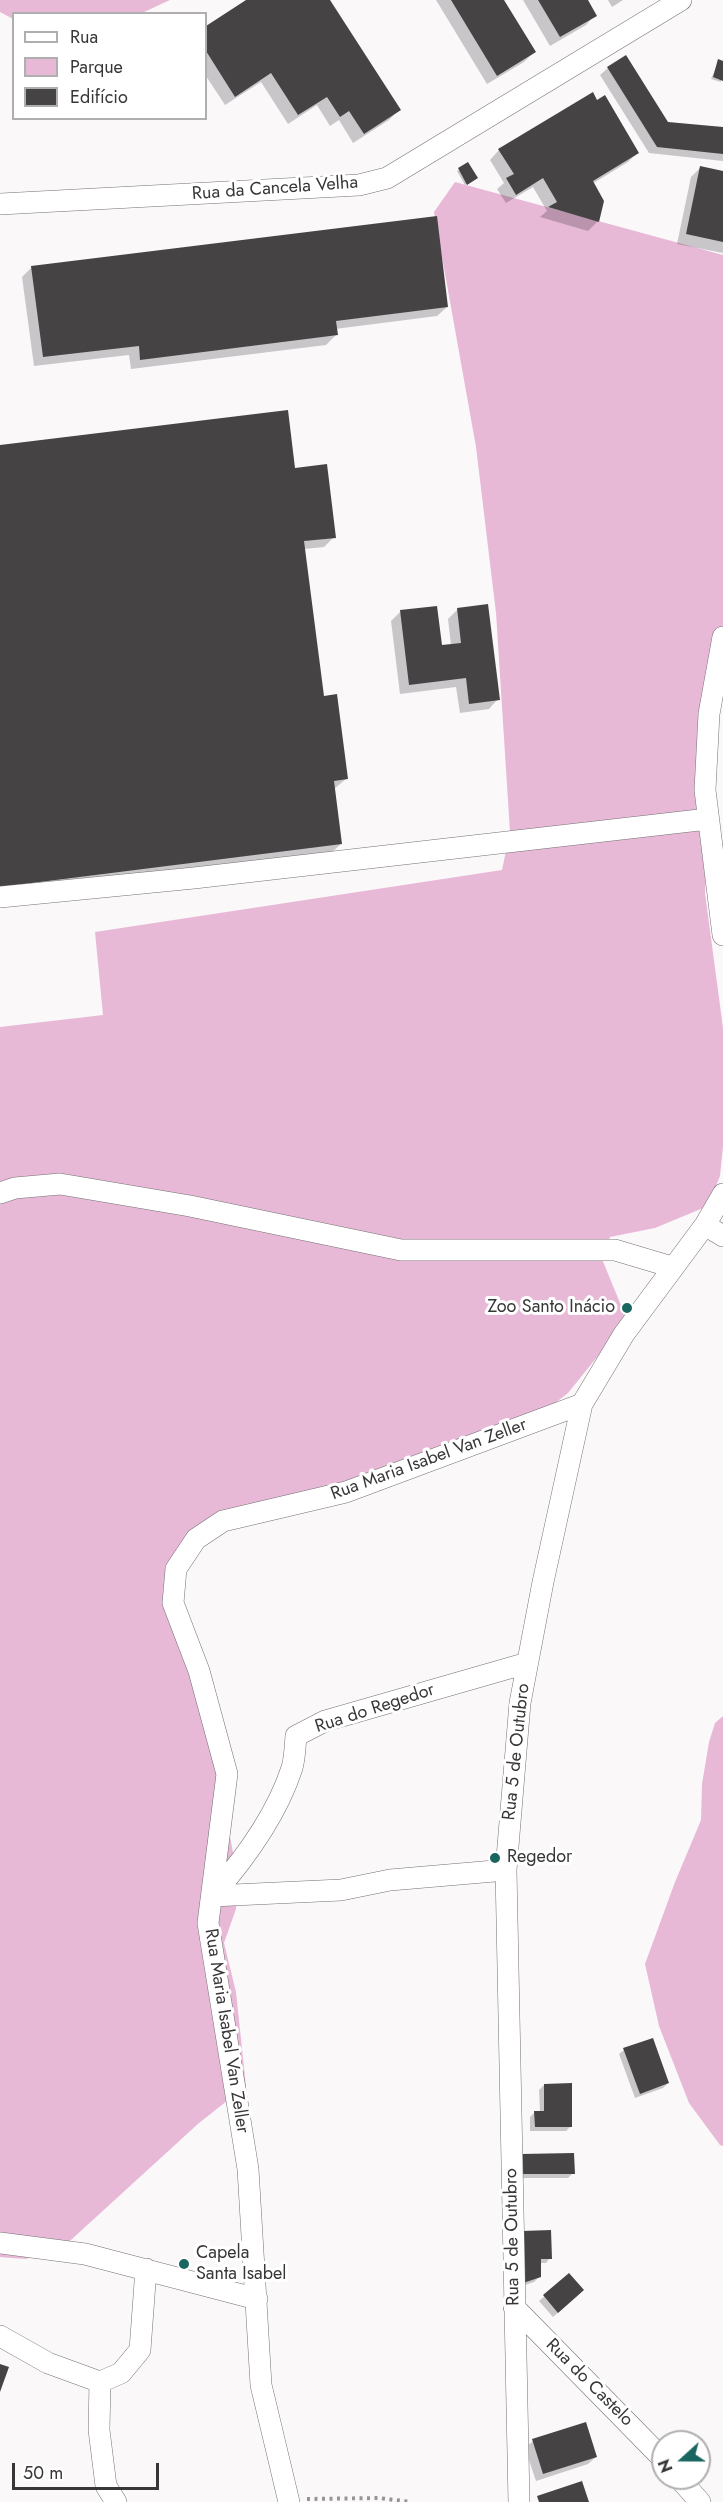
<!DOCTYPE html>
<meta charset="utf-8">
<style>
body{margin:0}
#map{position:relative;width:723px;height:2502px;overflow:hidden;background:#fbf8fa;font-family:Jost,sans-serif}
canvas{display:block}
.legend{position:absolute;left:12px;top:12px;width:195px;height:108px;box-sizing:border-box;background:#fff;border:2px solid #afafaf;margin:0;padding:8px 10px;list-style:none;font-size:18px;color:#383738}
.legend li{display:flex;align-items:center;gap:12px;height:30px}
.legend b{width:30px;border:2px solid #afafaf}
.north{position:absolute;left:651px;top:2430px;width:60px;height:60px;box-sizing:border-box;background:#fff;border:2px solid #afafaf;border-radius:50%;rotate:249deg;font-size:16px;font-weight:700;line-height:24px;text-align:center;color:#383738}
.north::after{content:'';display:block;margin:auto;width:21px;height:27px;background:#19655f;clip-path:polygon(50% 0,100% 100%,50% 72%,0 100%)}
.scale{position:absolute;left:12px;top:2463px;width:147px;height:27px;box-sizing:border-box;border:3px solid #383738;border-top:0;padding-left:8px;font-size:18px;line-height:21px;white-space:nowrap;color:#383738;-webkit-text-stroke:4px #fff;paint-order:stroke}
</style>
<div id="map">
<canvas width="723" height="2502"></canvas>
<ul class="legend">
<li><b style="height:8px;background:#fff"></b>Rua</li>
<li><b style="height:16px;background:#e8b9d7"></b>Parque</li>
<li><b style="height:16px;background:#464345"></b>Edifício</li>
</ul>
<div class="north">N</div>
<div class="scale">50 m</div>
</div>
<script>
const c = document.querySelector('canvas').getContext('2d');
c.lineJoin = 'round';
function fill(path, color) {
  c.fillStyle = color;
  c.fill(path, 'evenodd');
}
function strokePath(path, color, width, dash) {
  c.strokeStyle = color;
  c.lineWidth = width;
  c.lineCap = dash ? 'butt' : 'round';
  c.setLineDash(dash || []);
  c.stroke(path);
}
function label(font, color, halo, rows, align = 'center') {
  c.font = font + ' Jost,sans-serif';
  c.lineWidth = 6;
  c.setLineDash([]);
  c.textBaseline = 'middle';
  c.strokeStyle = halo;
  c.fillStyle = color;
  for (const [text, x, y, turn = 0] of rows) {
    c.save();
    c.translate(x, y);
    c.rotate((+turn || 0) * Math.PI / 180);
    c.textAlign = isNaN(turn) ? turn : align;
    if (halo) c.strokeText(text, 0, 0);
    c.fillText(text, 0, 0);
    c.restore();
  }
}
const green = new Path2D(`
 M0 0H170L142 13 14 14 13 19 0 12Z
 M455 182 723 255V692L711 760 705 893 723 1028V1146L720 1176 708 1206 655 1228 610 1237 602 1259 627 1320 568 1393 513 1436 230 1528 195 1549 176 1593 215 1757 237 1874 236 1909 224 1943 236 1992 246 2086 199 2123 60 2250 25 2259 0 2257V1027L103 1015 95 932 502 870 510 832 496 613 476 447 434 212Z
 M723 1716V2146L720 2145 689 2103 659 2026 645 1964 675 1882 701 1820 702 1784 709 1742 715 1723Z`);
const shadow = new Path2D(`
 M249 0H328L399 110 389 120 353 143 339 120 330 126 317 105 288 124 261 82 225 105 206 76V28Z
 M436 0H503L534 52 524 62 487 84Z
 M523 0H586L595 15 586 25 550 46Z
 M608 0H623L612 7Z
 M719 61 723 62 721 82 711 79Z
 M608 68 667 123 723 129V161L649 153 600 75Z
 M499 150 637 153 628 162 592 184 598 221 588 231 540 217 547 211 533 187 506 203 497 189 504 183 490 160Z
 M468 164 474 180 465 185 457 171Z
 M700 168 723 172V253L677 244 691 177Z
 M32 267 447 307 437 316 335 329 336 335 326 345 131 369 129 355 34 366 22 277Z
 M0 447 334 537 324 547 304 549 322 697 346 779 334 789 341 844 331 853 0 894Z
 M458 609 498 699 489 709 460 713 456 687 400 694 391 621 400 612 441 646 451 645 448 619Z
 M624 2050 668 2083 663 2088 635 2098 619 2054Z
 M544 2085 571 2126 566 2131H530V2117L535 2112H540L539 2090Z
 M517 2160 573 2173 568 2178H517Z
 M522 2233 550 2258 546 2263H540L539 2277 534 2282 519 2287Z
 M569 2275 578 2295 553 2317 539 2301Z
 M533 2441 596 2457 588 2464 536 2481 525 2448Z`);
const building = new Path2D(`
 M246 0H330L401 110 364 134 349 111 340 117 327 97 298 115 271 73 235 97 206 51V26Z
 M451 0H504L536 52 497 76Z
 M538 0H588L597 16 560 37Z
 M626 55 668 122 723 127V154L657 147 607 67Z
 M718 59 723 61V81L713 77Z
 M593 92 597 100 605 95 639 153 593 181 604 201 599 222 548 207 557 202 543 178 516 195 506 178 514 174 498 149Z
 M468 162 478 178 467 185 458 168Z
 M700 166 723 171V242L686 234Z
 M437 216 448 307 336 321 338 335 140 360 139 346 43 357 31 266Z
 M288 410 295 468 327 464 336 538 304 541 324 696 337 694 348 779 334 781 342 844 0 887V445Z
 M488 604 500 700 469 704 466 678 409 685 400 610 437 606 442 645 461 643 457 608Z
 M653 2038 669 2083 640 2094 623 2048Z
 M572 2083V2127H535L534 2111H544V2084Z
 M574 2153 575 2174H522L521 2154Z
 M551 2230 552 2259H541V2277L523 2283 522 2231Z
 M569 2273 584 2290 558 2313 543 2295Z
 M0 2364 9 2367 0 2392Z
 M586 2422 597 2457 543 2474 532 2439Z
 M582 2481 589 2502H539L537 2496Z`);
const path = new Path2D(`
 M307 2499 379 2498 411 2502`);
const minor = new Path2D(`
 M0 204 359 185 387 178 681 0
 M723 637 709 714 705 790 723 935
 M0 897 194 878 708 819
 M0 1193 15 1188 60 1184 190 1206 401 1250H615L672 1267
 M705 1225 723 1236
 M212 1896C243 1861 277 1814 292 1768 295 1758 295 1746 296 1736L325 1721 527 1663
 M212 1896 341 1890 390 1880 506 1870
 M0 2243 85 2254 257 2299
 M514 2307 663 2459
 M0 2336 48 2363 100 2382 121 2373 140 2350 146 2269
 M100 2382 99 2430 106 2486 116 2502
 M679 2478 700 2502
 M289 2502 261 2385 248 2169 208 1923 227 1774 199 1671 173 1603 176 1569 196 1539 223 1521 346 1492 582 1404
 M519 2502 506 1870 520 1703 543 1582 582 1404 624 1334 705 1225 723 1194`);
const markers = [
 [627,1308,6,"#19655f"],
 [495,1858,6,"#19655f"],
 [184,2264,6,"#19655f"]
];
const streetNames = [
 ["Rua da Cancela Velha",275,189,-4],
 ["Rua Maria Isabel Van Zeller",429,1460,-20],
 ["Rua do Regedor",375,1709,-18],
 ["Rua 5 de Outubro",517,1752,-84],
 ["Rua Maria Isabel Van Zeller",226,2031,81],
 ["Rua 5 de Outubro",513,2237,-91],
 ["Rua do Castelo",589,2383,45]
];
const poiNames = [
 ["Zoo Santo Inácio",615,1308,"right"],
 ["Regedor",507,1858],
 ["Capela",196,2254],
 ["Santa Isabel",196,2275]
];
fill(green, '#e8b9d7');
fill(shadow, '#0003');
fill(building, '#464345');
strokePath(minor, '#747173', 22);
strokePath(path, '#969495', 4, [3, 4.5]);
strokePath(minor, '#fff', 21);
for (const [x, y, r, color] of markers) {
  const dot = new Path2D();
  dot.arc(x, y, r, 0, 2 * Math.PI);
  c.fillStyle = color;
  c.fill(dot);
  strokePath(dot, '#fff', 2);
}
label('18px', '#383738', '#fff', streetNames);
label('18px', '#383738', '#fff', poiNames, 'left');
</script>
